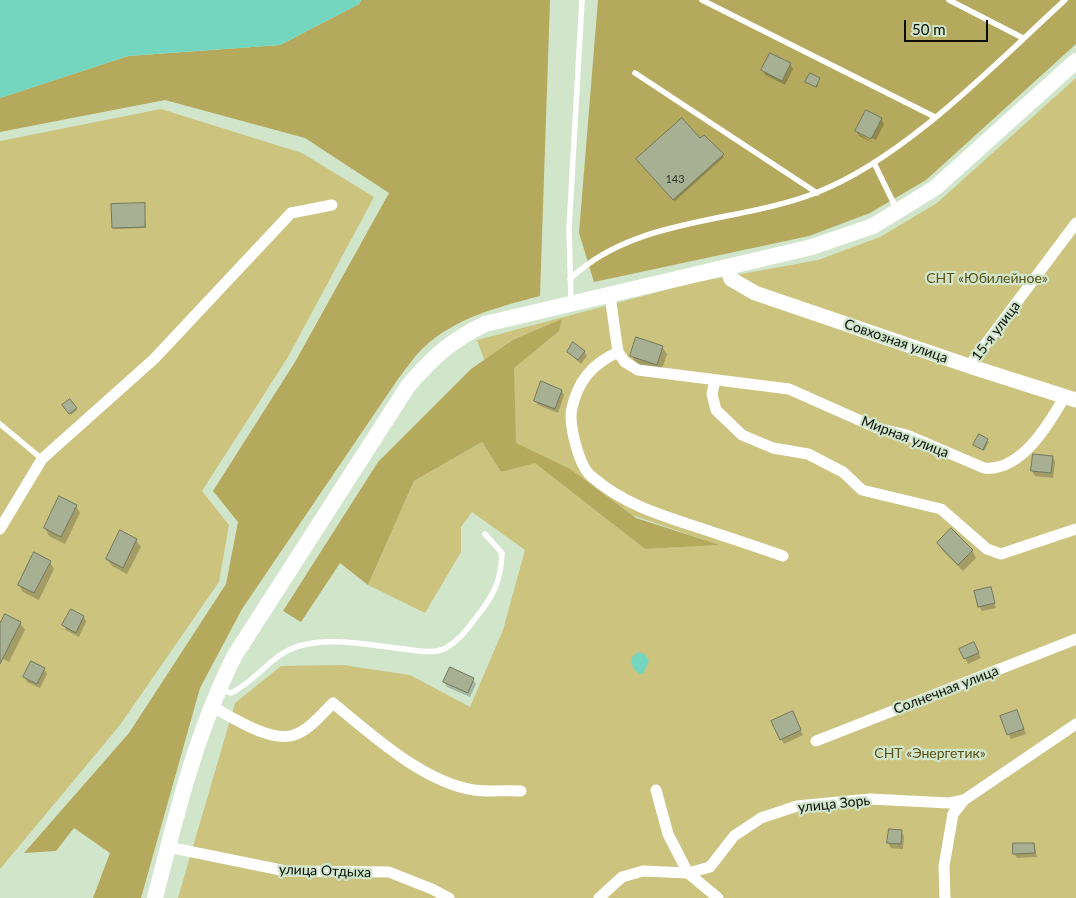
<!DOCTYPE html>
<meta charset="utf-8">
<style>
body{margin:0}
#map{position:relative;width:1076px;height:898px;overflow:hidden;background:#d1e5cb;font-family:Lato,sans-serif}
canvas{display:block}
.scale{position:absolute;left:904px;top:20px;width:84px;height:22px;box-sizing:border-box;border:2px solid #090f07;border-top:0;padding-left:6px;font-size:15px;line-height:18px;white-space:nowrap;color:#090f07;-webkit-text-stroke:4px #d1e5cb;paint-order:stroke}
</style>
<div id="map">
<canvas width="1076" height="898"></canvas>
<div class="scale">50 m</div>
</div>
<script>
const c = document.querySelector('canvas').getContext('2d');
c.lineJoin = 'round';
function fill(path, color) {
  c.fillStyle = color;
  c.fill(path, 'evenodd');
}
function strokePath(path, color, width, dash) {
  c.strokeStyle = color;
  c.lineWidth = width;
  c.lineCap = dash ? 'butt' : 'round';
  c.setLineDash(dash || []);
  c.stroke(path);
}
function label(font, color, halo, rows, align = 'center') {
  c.font = font + ' Lato,sans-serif';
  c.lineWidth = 4.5;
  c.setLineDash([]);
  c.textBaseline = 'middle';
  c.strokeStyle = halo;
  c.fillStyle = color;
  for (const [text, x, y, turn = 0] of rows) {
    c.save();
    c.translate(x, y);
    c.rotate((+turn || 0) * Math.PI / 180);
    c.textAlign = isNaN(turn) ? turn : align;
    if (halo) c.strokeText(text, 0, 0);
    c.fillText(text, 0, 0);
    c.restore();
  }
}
const green = new Path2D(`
 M1076 78V898H178L235 703 281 666 343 665 410 675 470 707 503 630 525 550 472 512 461 527V552L425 613 368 585 414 481 482 442 501 472 535 462 645 549 719 545 632 515 577 477 515 446 477 340 692 283 818 260 880 237 937 203Z
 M161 109 302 153 374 197 288 357 202 491 229 525 219 582 120 725 0 869V141Z`);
const forest = new Path2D(`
 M361 0H550L540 296C498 307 454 318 422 349 413 358 406 369 398 379L242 609 200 688 141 898H93L110 853 74 828 56 851 24 853 129 733 226 584 238 522 213 491 295 362 389 193 305 138 165 100 0 132V98L128 56 280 45 359 4Z
 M598 0H1076V44L926 180 870 213 809 236 594 282 579 233Z
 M562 319 559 331 514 368 516 443 570 469 636 518 720 545 645 549 535 463 501 472 482 442 414 481 368 585 340 563 301 622 283 611 378 462 471 369 513 340Z`);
const water = new Path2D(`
 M0 0H361L359 4 280 45 128 56 0 98Z
 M638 652 645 654 649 661 643 674H639L633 668 631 658Z`);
const shadow = new Path2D(`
 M790 64 793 69 785 85 765 75 763 70Z
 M819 78 817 88 807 82Z
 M881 119 884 124 876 140 859 131V134L874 143 859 136 857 131Z
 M704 137 724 157 675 201 639 161 700 140Z
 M144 204 146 228 114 229 113 227Z
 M662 347 667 354 661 372 636 364 632 356Z
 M584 351 587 356 581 364 568 352Z
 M562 391 564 395 558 413 538 405 535 400Z
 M70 400 77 410 71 415 64 405Z
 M979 436 989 442 984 451 975 445Z
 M1053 457 1055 462 1053 478 1035 476 1032 471Z
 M76 506 80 513 65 544 49 536 45 528Z
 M136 540 141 547 127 574 112 566 107 559Z
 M938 544 972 550 976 558 963 571 943 551Z
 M50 562 54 569 39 600 23 592 19 585Z
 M991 589 996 608 982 611 979 606Z
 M84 617 86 622 79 637 66 630 64 625Z
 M20 623 25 630 9 662 0 657V627Z
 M961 649H976L981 658 968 664Z
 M44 669 47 674 40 688 27 682 25 677Z
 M473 679 476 684 470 697 447 687 444 682Z
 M1019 716 1026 734 1011 739 1002 717Z
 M795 718 803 735 784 744 781 739Z
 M901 832 904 836 903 849 891 848 888 843Z
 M1034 844 1037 857 1017 858 1014 853Z`);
const building = new Path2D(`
 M770 53 791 63 782 81 761 70Z
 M810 73 820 78 816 87 805 82Z
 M866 110 882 118 871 139 855 131Z
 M682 118 700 138 704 135 724 154 673 200 636 159Z
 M145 203V227L112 228 111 204Z
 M636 337 663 346 657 365 630 356Z
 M573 342 585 351 578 360 567 352Z
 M541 381 562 390 555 409 534 401Z
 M70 399 77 408 69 414 62 405Z
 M979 434 988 439 983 450 973 445Z
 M1033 454 1053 456 1051 473 1031 471Z
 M59 496 77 505 61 537 44 528Z
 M951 528 973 550 958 565 937 543Z
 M120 530 137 539 123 568 106 559Z
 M34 552 51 561 34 593 18 585Z
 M991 587 995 603 978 607 974 591Z
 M71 609 84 616 76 633 62 625Z
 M5 614 21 622 0 664V624Z
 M974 642 979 653 964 659 959 649Z
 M31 661 45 668 37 684 23 677Z
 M450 667 474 678 468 693 443 682Z
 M1017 710 1024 729 1007 735 1000 716Z
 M793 711 801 730 780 740 771 721Z
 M889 829 902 830 901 844 887 843Z
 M1013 843H1034L1035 853 1013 854Z`);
const service = new Path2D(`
 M702 0 935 117
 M949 0 1023 38
 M635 73 817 193
 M874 163 897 210
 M570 279C635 216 738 224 818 192 905 158 995 64 1065 0
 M571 302 569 229 582 0
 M0 424 42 459
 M220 689 231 693C257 681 271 654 299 646 332 636 372 646 405 649 417 651 435 654 446 648 460 640 468 628 478 615 494 595 501 580 502 553L485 534`);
const minor = new Path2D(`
 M610 296 618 352 625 362 638 370 789 389 877 428 907 435 984 468C1021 472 1049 424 1065 396
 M618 352C592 364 578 381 572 408 568 423 579 466 591 476 623 504 660 515 700 528 727 537 755 546 783 556
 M969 366 1076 223
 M715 380 712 394 716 410 742 435 773 448 808 454 843 472 862 490 941 509 987 549 1001 554 1076 529
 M0 529 42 459 154 359 291 213 332 205
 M211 706C232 717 270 743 294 735 309 730 322 714 333 703 372 735 423 782 474 790 489 792 505 790 521 791
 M816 741 1076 639
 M656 790 668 834 688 873 718 898
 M168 847 286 871 389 872 432 889 449 898
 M599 898 622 877 643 871 688 873 710 867 734 836 761 818 797 806 870 799 949 803 964 800 1076 724
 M945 898 944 866 953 814 964 800`);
const tertiary = new Path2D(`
 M727 268 731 279 755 293 969 366 1076 400`);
const secondary = new Path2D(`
 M155 898C176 815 196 732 235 655L408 386C433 357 450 341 485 324L812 247 873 226 935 188 1076 61`);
const numberNames = [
 ["143",675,179]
];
const parkNames = [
 ["СНТ «Юбилейное»",987,278],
 ["СНТ «Энергетик»",930,753]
];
const streetNames = [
 ["15-я улица",996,331,-53],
 ["Совхозная улица",896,341,19],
 ["Мирная улица",905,437,21],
 ["Солнечная улица",946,690,-21],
 ["улица Зорь",834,804,-6],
 ["улица Отдыха",325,871,2]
];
fill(green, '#ccc37f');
fill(forest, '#b4a95d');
fill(water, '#74d6bf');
fill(shadow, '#0003');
fill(building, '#a8b094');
strokePath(building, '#72795e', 1);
strokePath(service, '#fff', 5.5);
strokePath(minor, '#fff', 11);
strokePath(tertiary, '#fff', 15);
strokePath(secondary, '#fff', 16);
label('11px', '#31372a', null, numberNames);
label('14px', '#595117', '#d1e5cb', parkNames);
label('14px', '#090f07', '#d1e5cb', streetNames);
</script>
